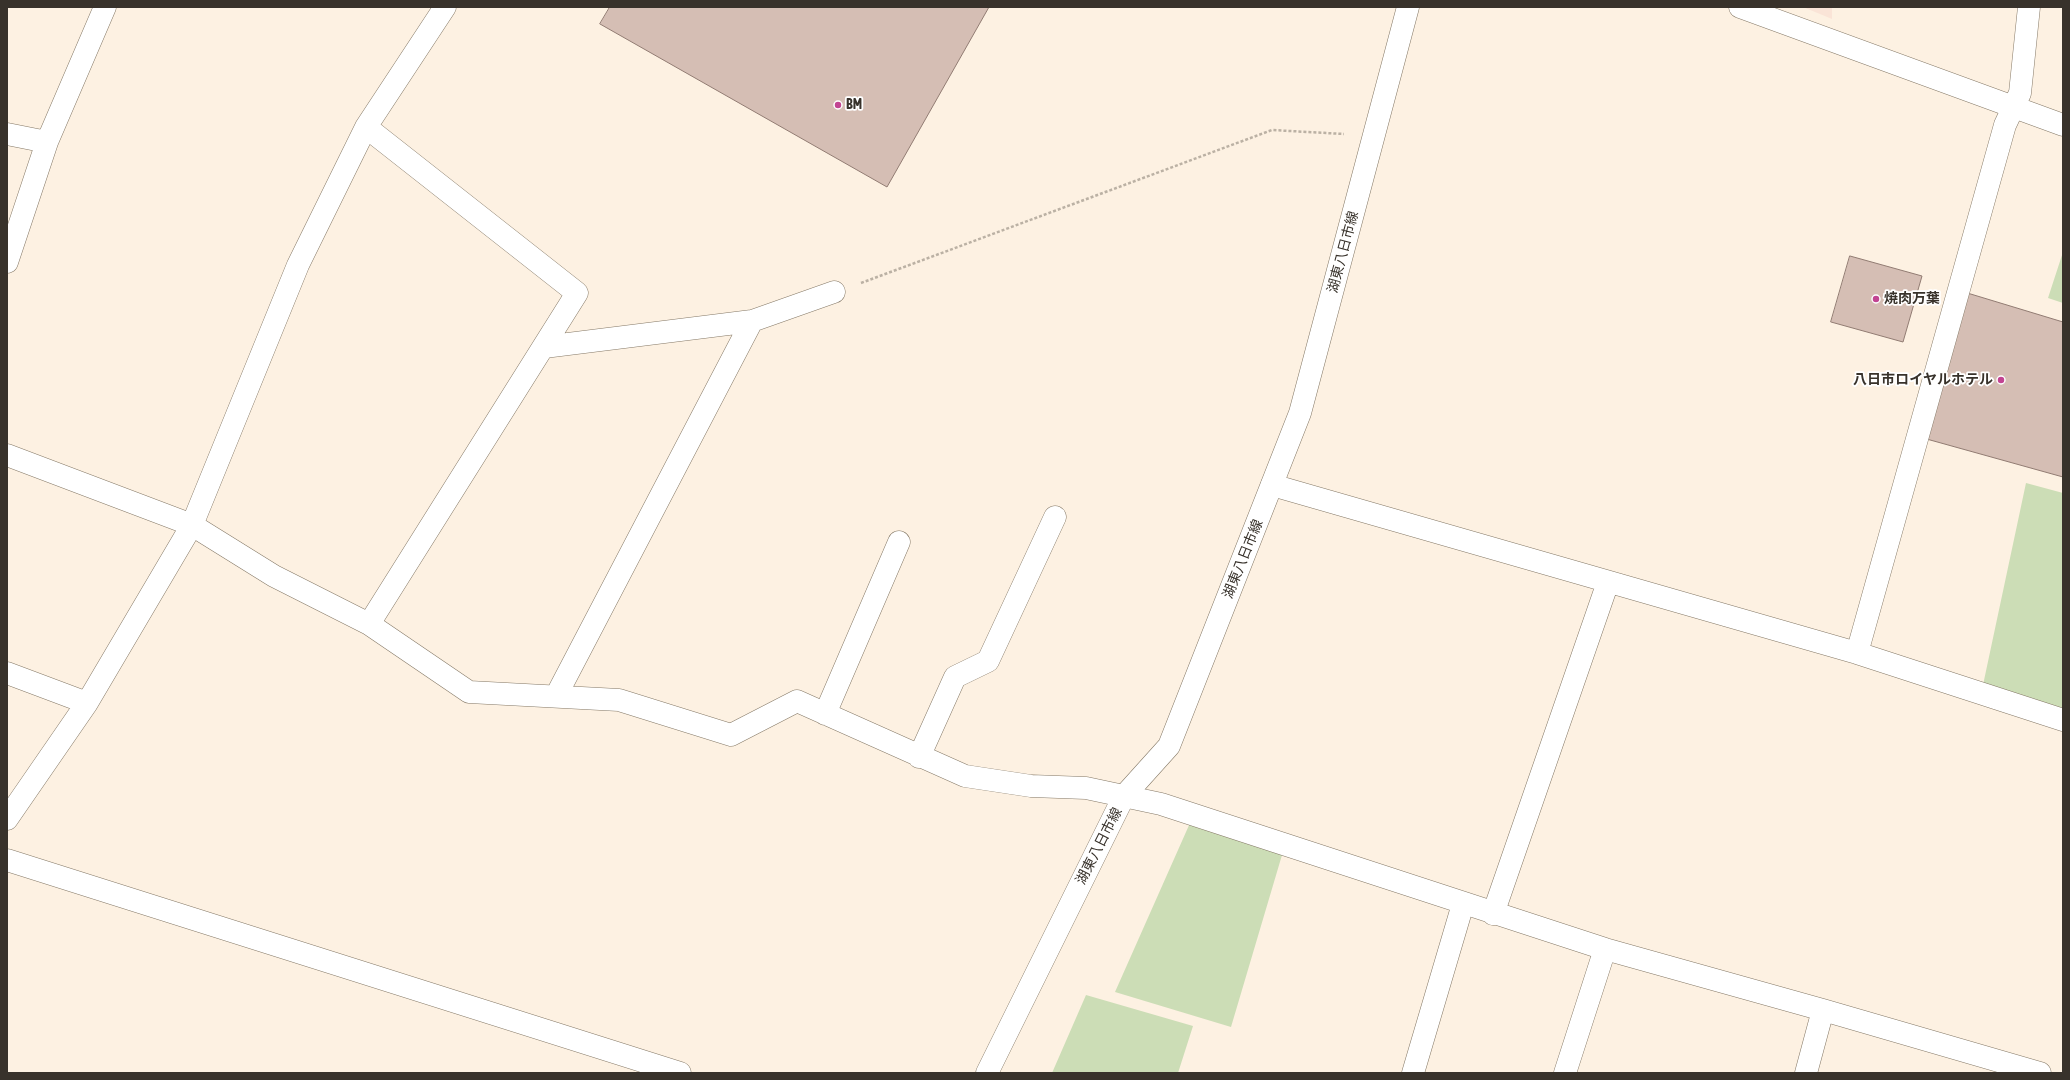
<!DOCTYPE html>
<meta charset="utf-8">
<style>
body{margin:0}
#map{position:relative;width:2070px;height:1080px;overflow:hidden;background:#fdf1e2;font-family:"Asap Condensed",sans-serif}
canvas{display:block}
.frame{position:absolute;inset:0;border:8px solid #38322b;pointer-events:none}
</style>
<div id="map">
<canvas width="2070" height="1080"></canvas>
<div class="frame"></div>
</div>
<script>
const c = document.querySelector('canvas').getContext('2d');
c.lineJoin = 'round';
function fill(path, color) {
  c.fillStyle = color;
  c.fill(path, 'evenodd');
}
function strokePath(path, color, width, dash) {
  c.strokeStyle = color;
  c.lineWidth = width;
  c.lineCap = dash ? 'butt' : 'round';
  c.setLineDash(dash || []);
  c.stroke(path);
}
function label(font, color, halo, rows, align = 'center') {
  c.font = font + ' "Asap Condensed","Noto Sans JP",sans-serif';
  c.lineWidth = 3.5;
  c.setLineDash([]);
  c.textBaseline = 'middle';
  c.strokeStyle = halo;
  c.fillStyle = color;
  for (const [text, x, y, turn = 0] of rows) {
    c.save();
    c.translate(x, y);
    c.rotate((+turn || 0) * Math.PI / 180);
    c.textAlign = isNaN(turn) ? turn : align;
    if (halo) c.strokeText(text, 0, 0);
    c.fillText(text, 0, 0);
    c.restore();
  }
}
const commercial = new Path2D(`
 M1803 7H1832V19Z`);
const green = new Path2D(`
 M2063 252V303L2048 298Z
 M2026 483 2063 493V710L1983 685Z
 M1190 823 1282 855 1231 1027 1115 992Z
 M1086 995 1193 1026 1178 1073H1052Z`);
const building = new Path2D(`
 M610 7H989L887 187 600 24Z
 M1850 256 1922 276 1903 342 1831 322Z
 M1964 292 2063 322V477L1923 438Z`);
const path = new Path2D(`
 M861 283 1272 130 1344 134`);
const street = new Path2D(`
 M366 127 577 293 369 624
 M7 134 47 142
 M7 262 47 142 105 7
 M544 347 752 321 834 292
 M7 455 192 525 274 576 369 624 469 692 619 700 731 735 797 701 965 776 1031 786 1086 788 1161 804 1605 949 1823 1010 2040 1073
 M1272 485 1857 653 2063 720
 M1857 653 2005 125 2020 93 2029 7
 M7 673 87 703
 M556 696 752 321
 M825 714 899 542
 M919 757 955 677 988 661 1055 517
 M7 819 87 703 192 525 298 265 366 127 445 7
 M7 860 680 1073
 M1493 914 1608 582
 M1413 1073 1463 904
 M1565 1073 1605 949
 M1806 1073 1823 1010`);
const secondary = new Path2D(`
 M1740 7 2063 125
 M987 1073 1124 796 1169 746 1300 413 1408 7`);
const markers = [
 [838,105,4,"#c24492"],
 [1876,299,4,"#c24492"],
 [2001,380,4,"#c24492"]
];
const poiNames = [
 ["BM",846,105],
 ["焼肉万葉",1884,299],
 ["八日市ロイヤルホテル",1993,380,"right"]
];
const streetNames = [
 ["湖東八日市線",1343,252,-75],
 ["湖東八日市線",1243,559,-68],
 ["湖東八日市線",1099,846,-63]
];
fill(commercial, '#fae4d7');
fill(green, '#ccddb6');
fill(building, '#d5beb4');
strokePath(building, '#917b72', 1);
strokePath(street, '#857967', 23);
strokePath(secondary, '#857967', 23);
strokePath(path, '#bbb1a4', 2.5, [3, 2]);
strokePath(street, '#fff', 22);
strokePath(secondary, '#fff', 22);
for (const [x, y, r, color] of markers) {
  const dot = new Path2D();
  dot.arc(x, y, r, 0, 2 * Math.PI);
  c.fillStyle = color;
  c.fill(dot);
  strokePath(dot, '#fff', 1.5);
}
label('bold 14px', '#38322b', '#fff', poiNames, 'left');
label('14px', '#38322b', '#fff', streetNames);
</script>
